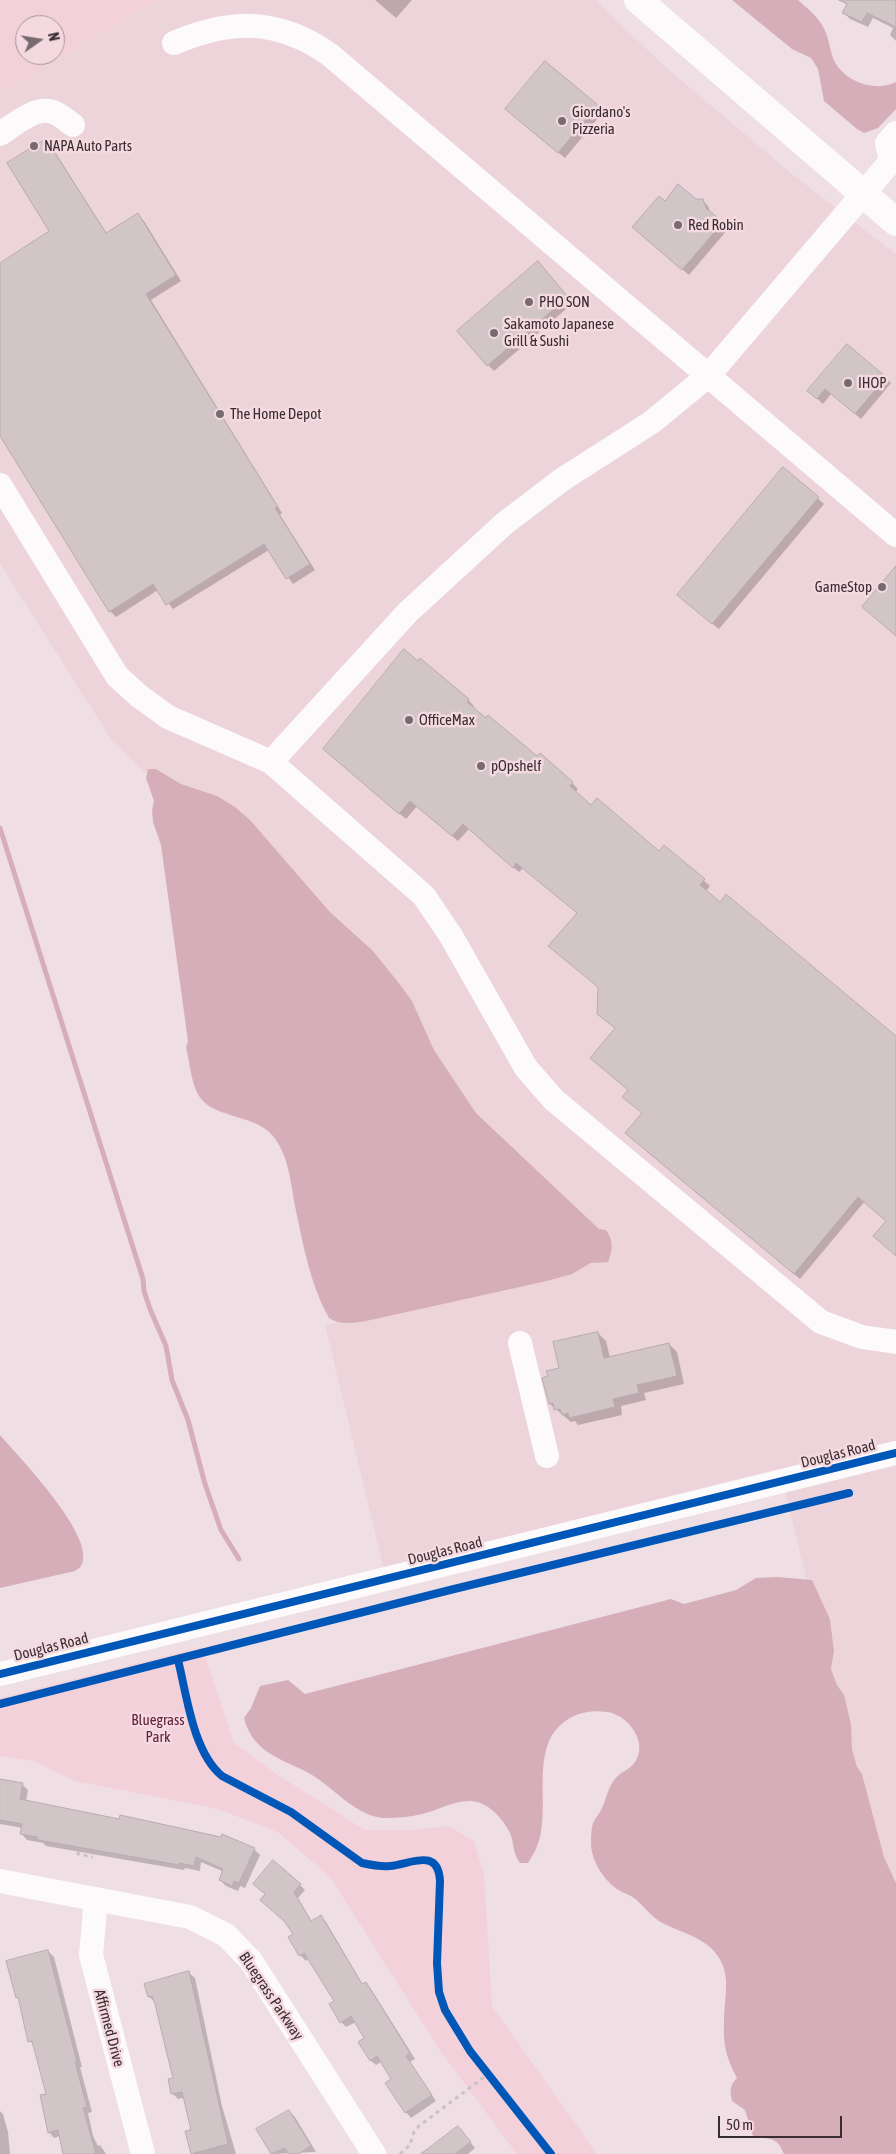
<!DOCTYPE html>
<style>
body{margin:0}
#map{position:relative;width:896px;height:2154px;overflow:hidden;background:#efdfe4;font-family:"Asap Condensed",sans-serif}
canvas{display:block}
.north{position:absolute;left:15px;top:15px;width:50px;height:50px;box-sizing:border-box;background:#f5d9e0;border:1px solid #a9949a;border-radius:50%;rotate:77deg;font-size:14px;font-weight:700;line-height:20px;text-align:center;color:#382d30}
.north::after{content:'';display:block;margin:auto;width:18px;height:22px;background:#786b6f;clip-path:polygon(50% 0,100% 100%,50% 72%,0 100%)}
.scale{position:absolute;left:718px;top:2116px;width:124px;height:22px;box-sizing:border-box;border:2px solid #382d30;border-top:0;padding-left:6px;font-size:15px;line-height:18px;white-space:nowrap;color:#382d30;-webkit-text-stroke:4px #f5d9e0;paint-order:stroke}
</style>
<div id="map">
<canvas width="896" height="2154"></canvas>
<div class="north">N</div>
<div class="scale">50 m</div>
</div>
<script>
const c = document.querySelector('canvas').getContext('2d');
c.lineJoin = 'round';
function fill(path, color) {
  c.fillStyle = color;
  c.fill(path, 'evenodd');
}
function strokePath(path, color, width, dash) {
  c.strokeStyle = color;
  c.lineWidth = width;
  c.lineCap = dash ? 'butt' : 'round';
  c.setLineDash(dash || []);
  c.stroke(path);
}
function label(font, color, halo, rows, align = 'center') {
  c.font = font + ' "Asap Condensed",sans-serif';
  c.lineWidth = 5;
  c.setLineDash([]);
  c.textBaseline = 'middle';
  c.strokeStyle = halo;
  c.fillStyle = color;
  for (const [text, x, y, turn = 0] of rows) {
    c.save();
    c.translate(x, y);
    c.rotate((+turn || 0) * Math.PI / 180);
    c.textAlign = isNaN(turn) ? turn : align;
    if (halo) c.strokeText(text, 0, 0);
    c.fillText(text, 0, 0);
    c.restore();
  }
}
const built = new Path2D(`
 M157 0H596L662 64 792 174 896 254V1883L884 1857 862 1774 857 1768 852 1749 851 1724 844 1695 837 1685 831 1669 834 1651 830 1618 812 1580 806 1578 780 1469 384 1570 325 1325 336 1323 347 1324 547 1281 572 1274 592 1263 613 1244 611 1237 606 1230 599 1229 476 1113 434 1050 412 1001 398 982 373 951 330 912 250 820 198 789 181 784 156 769H148L146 773 113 742 0 564V93Z`);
const green = new Path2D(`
 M0 0H157L0 93ZM25 25H55V55H25Z
 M202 1647 234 1743 278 1775 365 1830H411L449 1826 474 1841 484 1874 492 2006 597 2154H517L441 2052 330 1877 279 1833 218 1809 75 1781 33 1761 0 1756V1698Z`);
const water = new Path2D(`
 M732 0H798C807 8 816 15 822 25 829 36 829 47 833 58 842 81 875 93 896 82V109L878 128 864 133 857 129 824 101 818 69 811 58 792 49Z
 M148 769H156L181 784 217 796 235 807 250 820 330 912 373 951 398 982 412 1001 434 1050 476 1113 599 1229 606 1230C614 1241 613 1249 608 1262L591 1263 572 1274 547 1281 366 1321C353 1323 341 1326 329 1318 310 1284 303 1244 295 1206 291 1184 289 1159 276 1140 259 1113 214 1120 199 1096 191 1083 190 1063 186 1048L188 1041 161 845 153 822 152 810 154 801 146 778Z
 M0 1435C17 1455 99 1539 81 1566 80 1568 77 1569 75 1571L0 1588Z
 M778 1577 812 1580 830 1619 834 1651 831 1669 837 1685 844 1695 851 1724 852 1749 857 1767 862 1774 884 1857 896 1883V2154H784C776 2134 769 2141 753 2136L745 2110 732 2101C730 2091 729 2086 737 2078 726 2057 723 2045 724 2021 724 1998 732 1975 717 1955 704 1936 677 1932 659 1921 650 1915 643 1905 634 1898 629 1894 622 1893 617 1889 604 1880 592 1862 591 1845 591 1839 591 1829 593 1823 595 1818 599 1814 601 1810 606 1800 608 1787 615 1779 623 1769 632 1771 638 1756 645 1737 625 1714 607 1712 593 1710 579 1712 567 1720 531 1743 548 1796 541 1832 539 1844 534 1854 528 1863H520C514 1855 514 1848 512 1839 509 1826 493 1807 480 1803 460 1796 441 1810 422 1814 410 1817 396 1818 384 1818 354 1816 332 1785 307 1772 293 1765 279 1760 266 1751 255 1743 247 1731 244 1718L251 1708 260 1686 288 1680 305 1694 671 1599 684 1604 736 1590 756 1578Z`);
const shadow = new Path2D(`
 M375 0H412L396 18Z
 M850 0H896V41L890 35 893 28 873 18 868 27 850 19 844 13Z
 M597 106 603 112 565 158 513 115Z
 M46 141 51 146 107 234 138 215 144 221 181 281 151 300 282 513 280 515 315 570 293 584 269 550 173 609 158 590 116 617 110 611 0 433V264L51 231Z
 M695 200H702L708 206 711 214 728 229 689 275 640 233Z
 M544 269 573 303 494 371 488 365Z
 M885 378 891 383 861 419 831 394 823 404 809 391Z
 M784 469 824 504 719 629 684 601Z
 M468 700 474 706 472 708 537 758 540 755 572 783 578 789 575 792 591 806 659 852 664 847 710 886 705 892 896 1038V1255L887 1221 865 1201 800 1279 632 1139 643 1114 629 1090 616 1029 605 1020 599 987 578 913 523 868 519 872 469 829 458 841 417 806 406 819 331 755Z
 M598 1333 606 1341 610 1358 669 1344 677 1352 684 1384 644 1393 646 1400 621 1406 622 1415 578 1425 575 1421 571 1422 550 1404 544 1379 560 1369Z
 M0 1779 22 1784 28 1790 26 1801 254 1849 260 1855 245 1888 240 1886 238 1891 226 1886 220 1880 224 1872 201 1862 200 1871 185 1868 184 1870 46 1846 43 1843 27 1840 22 1834 23 1828 0 1824Z
 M300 1885 305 1890 298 1898 312 1922 321 1916 326 1922 363 1985 366 1984 371 1989 415 2059 410 2062 436 2101 411 2118 406 2112 392 2080 381 2062 376 2065 370 2060 366 2038 356 2022 346 2027 341 2022 336 2001 309 1958 306 1961 300 1955 290 1938 294 1935 287 1922 267 1905Z
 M48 1951 54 1957 82 2067H80L92 2112 88 2113 93 2136 98 2146 100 2145 106 2154H65L60 2136 54 2138 49 2132 47 2095 35 2046 30 2041 21 2000 17 1997Z
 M189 1973 195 1978 222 2106 236 2154H193V2131L184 2098 178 2099 172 2093 174 2079 155 2002 149 1997Z
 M0 2111 3 2114 8 2132 10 2154H0Z
 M289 2111 295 2117 316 2152 273 2154 258 2130Z
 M458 2127 475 2148 468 2154H431Z`);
const stream = new Path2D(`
 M0 828 143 1279 144 1291 150 1309 166 1346 172 1380 188 1420 205 1484 221 1530 239 1559`);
const building = new Path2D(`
 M839 0H896V27L867 13 862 22 842 13 847 4Z
 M545 61 598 105 558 153 505 109Z
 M46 139 106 233 138 213 176 275 146 294 278 507 275 508 310 564 286 579 264 544 166 605 153 584 109 612 0 436V263L49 231 7 163Z
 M678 184 696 199H703L706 208 723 222 682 270 632 227 659 196 665 201Z
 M538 261 568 297 487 366 457 331Z
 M847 344 886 377 855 414 825 389 817 399 807 391Z
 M783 467 819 497 712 624 677 595Z
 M896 566V636L862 607Z
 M404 649 418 661 420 658 469 699 467 702 486 718 488 715 537 756 540 753 573 782 570 786 591 805 597 798 659 851 664 845 705 879 700 885 720 902 726 894 896 1036V1256L873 1236 886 1221 858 1197 794 1274 625 1133 642 1113 622 1097 628 1090 590 1058 615 1028 597 1014 598 987 548 946 577 913 516 863 513 868 463 824 452 836 410 801 399 814 323 749Z
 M598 1332 604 1358 669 1343 677 1376 637 1385 639 1393 613 1399 615 1407 569 1418 568 1413 562 1415 560 1409 554 1410 553 1403 549 1404 542 1378 548 1376 546 1371 559 1368 553 1342Z
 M0 1779 23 1783 20 1799 119 1819 120 1815 221 1837 222 1834 255 1848 239 1883 234 1881 232 1886 219 1880 223 1869 196 1857 194 1866 179 1863V1865L38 1840 37 1837 20 1834 22 1824 0 1820Z
 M273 1860 301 1884 294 1892 311 1921 321 1915 362 1984 366 1982 410 2053 406 2056 432 2095 405 2113 385 2083 391 2079 377 2056 370 2061 358 2042 364 2038 351 2016 340 2023 329 2004 334 2001 304 1953 299 1956 288 1937 293 1934 284 1921 260 1900 265 1894 253 1884Z
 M48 1950 77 2062H75L87 2107 83 2108 96 2154H63L58 2130 48 2133 40 2095 46 2094 32 2041 28 2042 18 1997 16 1998 6 1961Z
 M189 1971 228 2144 191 2154 185 2131 191 2130 182 2092 171 2094 168 2079 173 2078 166 2050 155 2004 152 1996 148 1997 144 1984Z
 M289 2110 311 2146 298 2154H289L285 2148 271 2154 256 2129Z
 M458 2126 471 2142 455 2154H421Z`);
const path = new Path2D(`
 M79 1852 78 1854 93 1857
 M400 2154 410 2145 414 2132 419 2126 488 2074`);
const minor = new Path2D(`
 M174 43C231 19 277 18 329 54L896 535
 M0 134C14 125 35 106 53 112 60 114 67 121 73 125
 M891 161 887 143 896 133
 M0 485 117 676 139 696 168 717 271 762 424 896 451 936 526 1068 554 1100 821 1322 862 1337 896 1342
 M271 762 408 612 505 523 563 479 652 422 709 375 891 161 896 160
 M520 1343 547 1456
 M0 1674 896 1453
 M0 1881 190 1917 226 1935 251 1961 374 2154
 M96 1899 91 1955 143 2154`);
const major = new Path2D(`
 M638 0 896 222`);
const cycleway = new Path2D(`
 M178 1660C187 1696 193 1752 222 1776L291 1812 362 1863C371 1865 380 1867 390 1866 411 1864 438 1847 440 1881L437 1963 439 1992 445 2010 470 2051 551 2154
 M0 1674 896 1453
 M0 1704 450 1590 849 1493`);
const markers = [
 [562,121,5,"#786b6f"],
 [34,146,5,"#786b6f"],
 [678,225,5,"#786b6f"],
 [529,302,5,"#786b6f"],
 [494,333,5,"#786b6f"],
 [848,383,5,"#786b6f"],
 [220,414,5,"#786b6f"],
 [882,587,5,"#786b6f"],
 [409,720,5,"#786b6f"],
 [481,766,5,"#786b6f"]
];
const poiNames = [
 ["Giordano's",572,112],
 ["Pizzeria",572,129],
 ["NAPA Auto Parts",44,146],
 ["Red Robin",688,225],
 ["PHO SON",539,302],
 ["Sakamoto Japanese",504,324],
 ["Grill & Sushi",504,341],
 ["IHOP",858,383],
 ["The Home Depot",230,414],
 ["GameStop",872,587,"right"],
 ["OfficeMax",419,720],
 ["pOpshelf",491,766]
];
const streetNames = [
 ["Douglas Road",838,1454,-14],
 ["Douglas Road",445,1551,-14],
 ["Douglas Road",51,1647,-14],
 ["Bluegrass Parkway",271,1996,56],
 ["Affirmed Drive",109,2028,75]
];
const parkNames = [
 ["Bluegrass",158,1720],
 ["Park",158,1737]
];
fill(built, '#edd3da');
fill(green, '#f3d1db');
fill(water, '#d6aeb9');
fill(shadow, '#0003');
strokePath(stream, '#d6aeb9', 5);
fill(building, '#d1c5c8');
strokePath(building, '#b9acb0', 1);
strokePath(path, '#c8c4c5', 3, [4, 4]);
strokePath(minor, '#fdfafb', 24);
strokePath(major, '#fdfafb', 28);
strokePath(cycleway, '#0057b8', 8);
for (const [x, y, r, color] of markers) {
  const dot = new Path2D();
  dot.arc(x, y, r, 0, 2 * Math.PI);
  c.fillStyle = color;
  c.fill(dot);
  strokePath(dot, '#f5d9e0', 2);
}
label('15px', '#382d30', '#f5d9e0', poiNames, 'left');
label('15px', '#382d30', '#f5d9e0', streetNames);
label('15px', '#612239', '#f5d9e0', parkNames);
</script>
